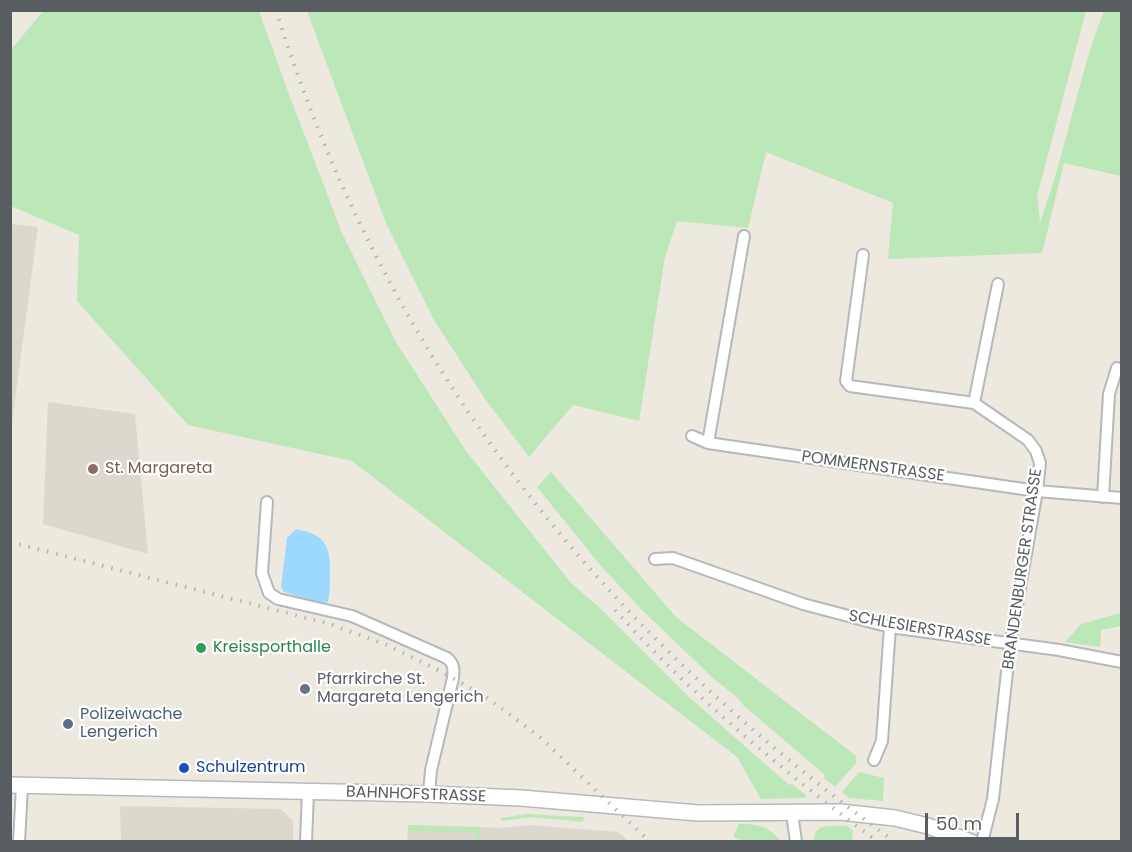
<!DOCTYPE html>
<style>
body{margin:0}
#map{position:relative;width:1132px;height:852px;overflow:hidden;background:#ede9df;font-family:Poppins,sans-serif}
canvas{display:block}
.frame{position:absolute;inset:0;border:12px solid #585d62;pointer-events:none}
.scale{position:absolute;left:925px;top:813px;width:94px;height:27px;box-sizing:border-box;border:3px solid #585d62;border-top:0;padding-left:8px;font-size:18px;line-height:21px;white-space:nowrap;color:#585d62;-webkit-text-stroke:4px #fff;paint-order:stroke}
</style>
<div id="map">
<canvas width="1132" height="852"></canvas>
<div class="frame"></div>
<div class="scale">50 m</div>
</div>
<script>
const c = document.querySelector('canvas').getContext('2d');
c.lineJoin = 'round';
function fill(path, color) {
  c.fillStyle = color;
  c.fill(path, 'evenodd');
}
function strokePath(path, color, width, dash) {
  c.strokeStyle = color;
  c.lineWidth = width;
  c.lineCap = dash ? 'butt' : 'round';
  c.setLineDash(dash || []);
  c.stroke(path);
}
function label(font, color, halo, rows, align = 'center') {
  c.font = font + ' Poppins,sans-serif';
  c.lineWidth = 4.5;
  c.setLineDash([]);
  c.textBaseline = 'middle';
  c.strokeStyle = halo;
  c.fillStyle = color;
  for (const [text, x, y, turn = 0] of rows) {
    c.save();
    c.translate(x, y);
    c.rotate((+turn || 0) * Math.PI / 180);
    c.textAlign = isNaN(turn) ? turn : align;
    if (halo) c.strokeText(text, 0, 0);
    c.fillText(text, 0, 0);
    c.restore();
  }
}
const education = new Path2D(`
 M11 224 38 227 11 430 10 224Z
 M48 402 135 414 148 554 43 524Z
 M120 806 280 809 293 820V841H121Z
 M408 825 503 828 529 825 618 832 628 841 407 842Z`);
const green = new Path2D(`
 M43 11H259L287 89 342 233 396 342 466 451 571 583 600 608 690 698 789 785 792 784 807 796 804 798 761 799 737 757 352 461 188 425 77 301 79 235 11 206V50Z
 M307 11H1086L1037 196 1040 222C1066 153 1077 79 1104 11H1121V176L1064 163 1042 253 888 259 893 203 766 152 748 228 677 221 665 257 639 421 573 405 529 457 485 399 434 320 386 223Z
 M551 472 676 617 856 756V763L835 787 824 778 825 775 743 705 737 697 714 679 643 611 601 566 537 487Z
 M1121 613V626L1101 630 1100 647 1065 642 1081 624Z
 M859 772 884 778 883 801 849 798 842 792Z
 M527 814 584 817 583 822 532 817 501 821V818Z
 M739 824C758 824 769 826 781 841H744L733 837Z
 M408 825 480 827 481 841H477L475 833 451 832 450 828H446V832L413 831 412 835H408Z
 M847 826 853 831 852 841H814C813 822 833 827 847 826Z`);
const water = new Path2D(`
 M296 529C325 535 330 544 330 573 330 582 330 592 328 602L321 603 284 592 281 587 287 538Z`);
const street = new Path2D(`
 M863 255 846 381 850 386 974 403 1028 440 1036 451 1040 463 1037 491 1010 645 993 799 982 842
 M974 403 998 284
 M692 436 708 443 1037 491 1122 498
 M708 443 744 236
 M1103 497 1109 394 1117 368
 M267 502 262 573 269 593 278 599 352 616 447 658C454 664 454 669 453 678L431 770 429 794
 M655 559 673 558 803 604 890 627 1059 650 1122 662
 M874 760 882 741 890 627
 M792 813 796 842
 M19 842 22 786
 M306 842 308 791`);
const secondary = new Path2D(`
 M10 785 429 794 521 798 698 813 840 812 895 818 928 826 971 842`);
const rail = new Path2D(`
 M276 10C386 363 598 627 895 842
 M10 542 330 624 387 645 442 672 489 699 541 738 650 842
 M615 610C693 697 784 772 878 842`);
const markers = [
 [93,469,6,"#8d6e63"],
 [201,648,6,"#2e9e5b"],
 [305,689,6,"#6b7280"],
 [68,724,6,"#5c6f8a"],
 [184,768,6,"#1a4fb4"]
];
const streetNames = [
 ["POMMERNSTRASSE",873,467,8],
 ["BRANDENBURGER STRASSE",1023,569,-82],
 ["SCHLESIERSTRASSE",920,629,10],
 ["BAHNHOFSTRASSE",416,795,2]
];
const educationNames = [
 ["St. Margareta",105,469]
];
const leisureNames = [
 ["Kreissporthalle",213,648]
];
const worshipNames = [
 ["Pfarrkirche St.",317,680],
 ["Margareta Lengerich",317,698]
];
const serviceNames = [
 ["Polizeiwache",80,715],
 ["Lengerich",80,733]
];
const transitNames = [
 ["Schulzentrum",196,768]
];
fill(education, '#dcd8ce');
fill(green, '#bbe7b9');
fill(water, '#9dd9ff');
strokePath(street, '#b5b8bd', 14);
strokePath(secondary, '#b5bac0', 18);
strokePath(street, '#fff', 10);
strokePath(secondary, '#fff', 15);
strokePath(rail, '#b3b4b5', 4, [1.5, 8]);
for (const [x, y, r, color] of markers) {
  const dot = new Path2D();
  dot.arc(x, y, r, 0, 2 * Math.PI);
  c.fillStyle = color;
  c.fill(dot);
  strokePath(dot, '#fff', 2);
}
label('16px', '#585d62', '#fff', streetNames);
label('16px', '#785e54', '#fff', educationNames, 'left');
label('16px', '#27864d', '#fff', leisureNames, 'left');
label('16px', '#5b616d', '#fff', worshipNames, 'left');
label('16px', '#4e5e75', '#fff', serviceNames, 'left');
label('16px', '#164399', '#fff', transitNames, 'left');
</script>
